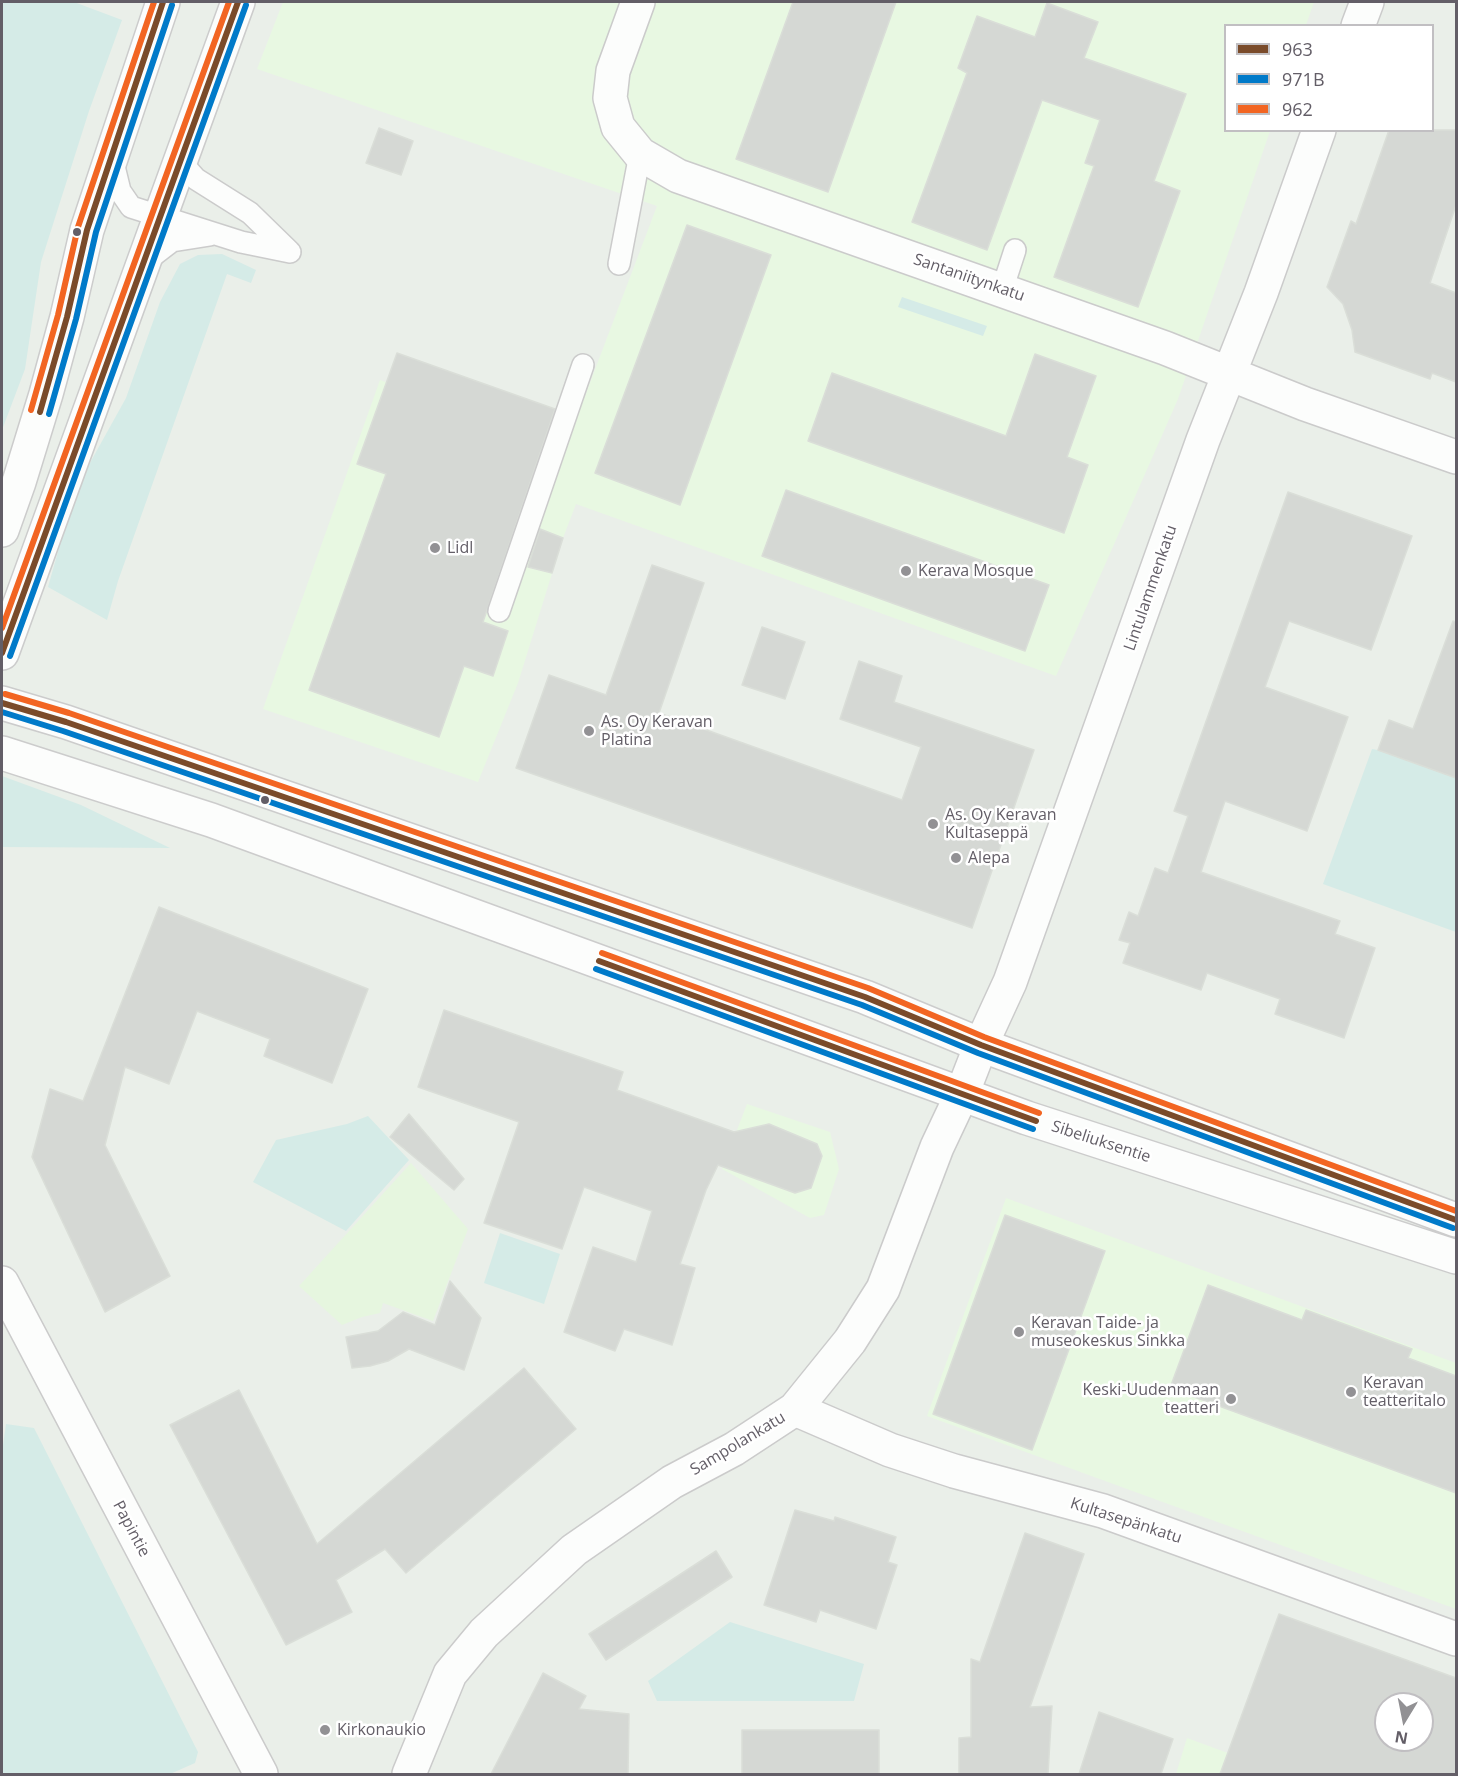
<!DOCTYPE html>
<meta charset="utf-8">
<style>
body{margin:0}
#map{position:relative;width:1458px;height:1776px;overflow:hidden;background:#eaefe9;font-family:"Open Sans",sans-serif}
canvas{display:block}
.frame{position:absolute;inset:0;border:3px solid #635e67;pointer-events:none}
.legend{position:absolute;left:1224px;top:24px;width:210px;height:108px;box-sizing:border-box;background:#fff;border:2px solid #c1bfc2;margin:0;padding:8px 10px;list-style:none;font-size:18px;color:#635e67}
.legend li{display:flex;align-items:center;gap:12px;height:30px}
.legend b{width:30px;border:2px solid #c1bfc2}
.north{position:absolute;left:1374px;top:1692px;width:60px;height:60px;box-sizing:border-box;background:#fff;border:2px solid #c1bfc2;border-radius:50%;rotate:190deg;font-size:16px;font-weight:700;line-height:24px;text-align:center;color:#635e67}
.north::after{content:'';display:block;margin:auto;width:21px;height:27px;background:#929194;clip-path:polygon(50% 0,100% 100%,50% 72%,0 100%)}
</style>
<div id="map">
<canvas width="1458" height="1776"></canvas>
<div class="frame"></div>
<ul class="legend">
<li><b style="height:8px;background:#7a4b2a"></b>963</li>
<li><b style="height:8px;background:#007ac9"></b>971B</li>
<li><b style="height:8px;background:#f26522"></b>962</li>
</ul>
<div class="north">N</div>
</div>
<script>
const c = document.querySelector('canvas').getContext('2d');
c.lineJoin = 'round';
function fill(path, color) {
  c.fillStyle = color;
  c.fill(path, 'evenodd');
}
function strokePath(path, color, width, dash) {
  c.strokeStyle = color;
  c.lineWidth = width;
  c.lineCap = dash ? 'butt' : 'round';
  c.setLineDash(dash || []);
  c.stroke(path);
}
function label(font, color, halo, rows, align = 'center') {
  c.font = font + ' "Open Sans",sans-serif';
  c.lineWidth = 5;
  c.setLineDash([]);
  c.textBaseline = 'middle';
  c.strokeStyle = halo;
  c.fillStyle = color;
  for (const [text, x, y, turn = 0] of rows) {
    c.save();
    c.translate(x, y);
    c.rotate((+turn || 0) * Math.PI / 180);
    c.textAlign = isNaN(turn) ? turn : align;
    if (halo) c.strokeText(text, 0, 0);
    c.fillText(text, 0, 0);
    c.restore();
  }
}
const commercial = new Path2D(`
 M283 2H1314L1306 25 1226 26V130L1270 131 1178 399 1056 676 576 504 563 538 518 683 478 782 263 709 380 380 566 446 657 206 257 69Z
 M747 1104 830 1132 839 1169 824 1215 810 1218 722 1169Z
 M1006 1198 1456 1363V1609L927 1416Z
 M1187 1738 1285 1774H1176Z`);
const green = new Path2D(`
 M2 2H74L122 20 89 111 41 262 25 369 2 430Z
 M222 254 256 270 251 283 227 274 118 581 107 620 48 587 76 488 126 398 160 302 180 264 198 255Z
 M902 297 987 326 983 336 898 307Z
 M1372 749 1378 750 1456 778V932L1323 884Z
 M2 776 81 805 170 848 2 847Z
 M368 1116 409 1160 346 1231 253 1182 276 1140 347 1124Z
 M500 1233 560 1254 544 1304 484 1283Z
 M6 1424 34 1428 198 1752 195 1763 170 1774H2V1452Z
 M730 1622 864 1664 854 1701H657L648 1681Z`);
const sand = new Path2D(`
 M411 1163 468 1229 433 1321 383 1303 380 1313 362 1317 342 1325 299 1286Z`);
const building = new Path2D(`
 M793 2H896L828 192 736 159Z
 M1047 3 1098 22 1084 58 1186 94 1154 181 1180 191 1138 307 1054 277 1094 166 1085 163 1100 120 1042 100 987 250 912 222 967 73 958 68 977 16 1035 37Z
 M379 128 413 141 401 175 366 163Z
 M1389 130H1456V205L1430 283 1456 293V382L1432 373 1430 379 1355 352 1352 330 1343 304 1327 287 1351 221 1356 224Z
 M687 225 771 255 680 505 595 473Z
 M397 353 555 409 483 622 508 631 493 676 464 666 439 737 309 690 386 474 357 464Z
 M1035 354 1096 376 1067 457 1088 465 1064 533 808 441 832 373 1006 436Z
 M786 490 1049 585 1025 651 762 556Z
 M1288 492 1412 536 1371 650 1289 621 1265 687 1348 717 1307 831 1225 801 1201 872 1340 921 1335 934 1375 948 1344 1038 1275 1014 1280 999 1207 973 1201 990 1123 963 1130 943 1119 940 1129 912 1138 916 1155 868 1168 873 1188 816 1174 811Z
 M540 529 563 538 552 573 528 567Z
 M652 565 704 583 659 713 902 800 921 747 840 719 859 661 902 676 894 702 1034 750 972 928 516 768 549 675 606 695Z
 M1453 621 1456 622V778L1378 750 1389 720 1413 729Z
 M762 627 805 642 785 699 742 685Z
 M159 907 368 989 332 1083 264 1056 270 1039 197 1011 169 1084 125 1067 105 1145 170 1276 105 1312 32 1157 50 1089 83 1101Z
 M444 1010 623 1072 617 1090 734 1132 769 1124 817 1144 822 1156 811 1188 795 1193 718 1165 706 1190 680 1264 695 1268 672 1345 624 1329 615 1351 564 1332 593 1247 636 1262 652 1211 584 1187 562 1249 484 1223 519 1122 418 1087Z
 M409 1114 464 1179 454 1190 390 1137Z
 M1005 1215 1105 1251 1032 1450 933 1414Z
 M450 1281 481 1318 464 1370 409 1349 388 1361 370 1366 352 1368 346 1337 378 1331 403 1312 435 1325Z
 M1208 1285 1302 1320 1306 1310 1412 1349 1408 1358 1456 1376V1493L1170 1388Z
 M524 1368 576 1429 406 1573 385 1549 336 1580 352 1612 286 1645 170 1425 239 1390 317 1544Z
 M795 1510 834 1521 835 1517 896 1537 888 1562 897 1565 876 1629 820 1610 816 1622 764 1605Z
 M1025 1533 1084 1554 1030 1707 1052 1706 1048 1774H959V1738L971 1737V1659L980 1662Z
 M716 1551 732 1577 606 1660 589 1634Z
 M1279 1614 1456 1678V1774H1220ZM1386 1704H1422V1740H1386Z
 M543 1673 586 1696 579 1709 629 1714 628 1774H491Z
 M1099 1712 1173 1739 1161 1774H1079Z
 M742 1730H879V1774H742Z`);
const service = new Path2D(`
 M112 158 120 191 131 207 241 242 290 252
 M180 161 196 179 250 213 289 251
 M146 261 172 241 210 235
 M619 264 640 154
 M1002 290 1015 250
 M499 611 583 365`);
const minor = new Path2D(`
 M638 2 613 71 610 98 618 127 640 154 678 176 1165 348 1305 404 1456 457
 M1358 26 1367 2
 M981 1045 1010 982 1203 440 1261 293 1319 130
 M2 1283 261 1774
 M795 1409 890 1450 954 1471 1103 1511 1456 1639`);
const tertiary = new Path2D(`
 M409 1774 450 1674 484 1633 574 1550 672 1482 734 1449 795 1409 850 1341 883 1289 937 1147 962 1094 981 1045`);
const secondary = new Path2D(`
 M2 530 19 482 46 394 67 317 87 230 163 2
 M2 653 238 2
 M2 703 66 722 865 997 981 1045 1456 1220
 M2 753 211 820 1027 1118 1456 1257`);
const bus1 = new Path2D(`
 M40 412 67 317 87 230 163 2
 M2 653 238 2
 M2 703 66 722 865 997 981 1045 1456 1220
 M599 961 1036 1121`);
const bus2 = new Path2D(`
 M49 414 76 319 96 232 172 5
 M10 656 246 5
 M2 712 63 731 862 1005 978 1053 1453 1228
 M596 969 1033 1129`);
const bus3 = new Path2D(`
 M31 410 58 315 78 227 154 2
 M2 628 229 2
 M5 694 69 713 868 988 984 1037 1456 1211
 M602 953 1039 1113`);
const markers = [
 [77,232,5,"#635e67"],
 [435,548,6,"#929194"],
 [906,571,6,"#929194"],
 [589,731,6,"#929194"],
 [265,800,5,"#635e67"],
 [933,824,6,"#929194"],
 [956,858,6,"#929194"],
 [1019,1332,6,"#929194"],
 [1351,1392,6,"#929194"],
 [1231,1399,6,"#929194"],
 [325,1730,6,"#929194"]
];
const streetNames = [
 ["Santaniitynkatu",969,278,19],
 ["Lintulammenkatu",1151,588,-71],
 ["Sibeliuksentie",1101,1142,18],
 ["Sampolankatu",738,1444,-31],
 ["Kultasepänkatu",1126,1521,18],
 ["Papintie",131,1529,62]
];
const poiNames = [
 ["Lidl",447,548],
 ["Kerava Mosque",918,571],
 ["As. Oy Keravan",601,722],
 ["Platina",601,740],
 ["As. Oy Keravan",945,815],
 ["Kultaseppä",945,833],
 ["Alepa",968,858],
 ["Keravan Taide- ja",1031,1323],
 ["museokeskus Sinkka",1031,1341],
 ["Keravan",1363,1383],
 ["teatteritalo",1363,1401],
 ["Keski-Uudenmaan",1219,1390,"right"],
 ["teatteri",1219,1408,"right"],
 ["Kirkonaukio",337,1730]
];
fill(commercial, '#e8f8e2');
fill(green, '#d5ebe7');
fill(sand, '#e6f6df');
fill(building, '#d5d8d4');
strokePath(building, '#daded8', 1.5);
strokePath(service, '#cbcbcb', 24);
strokePath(minor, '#cbcbcb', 36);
strokePath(tertiary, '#cbcbcb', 36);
strokePath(secondary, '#ccc', 36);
strokePath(service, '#fcfdfc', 21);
strokePath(minor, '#fcfdfc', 33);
strokePath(tertiary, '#fcfdfc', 33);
strokePath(secondary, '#fcfdfc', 33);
strokePath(bus1, '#7a4b2a', 6);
strokePath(bus2, '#007ac9', 6);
strokePath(bus3, '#f26522', 6);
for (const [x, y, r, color] of markers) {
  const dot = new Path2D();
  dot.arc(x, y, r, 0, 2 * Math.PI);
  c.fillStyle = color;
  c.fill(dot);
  strokePath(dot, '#fff', 2);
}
label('16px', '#635e67', '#fff', streetNames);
label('16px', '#635e67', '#fff', poiNames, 'left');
</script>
